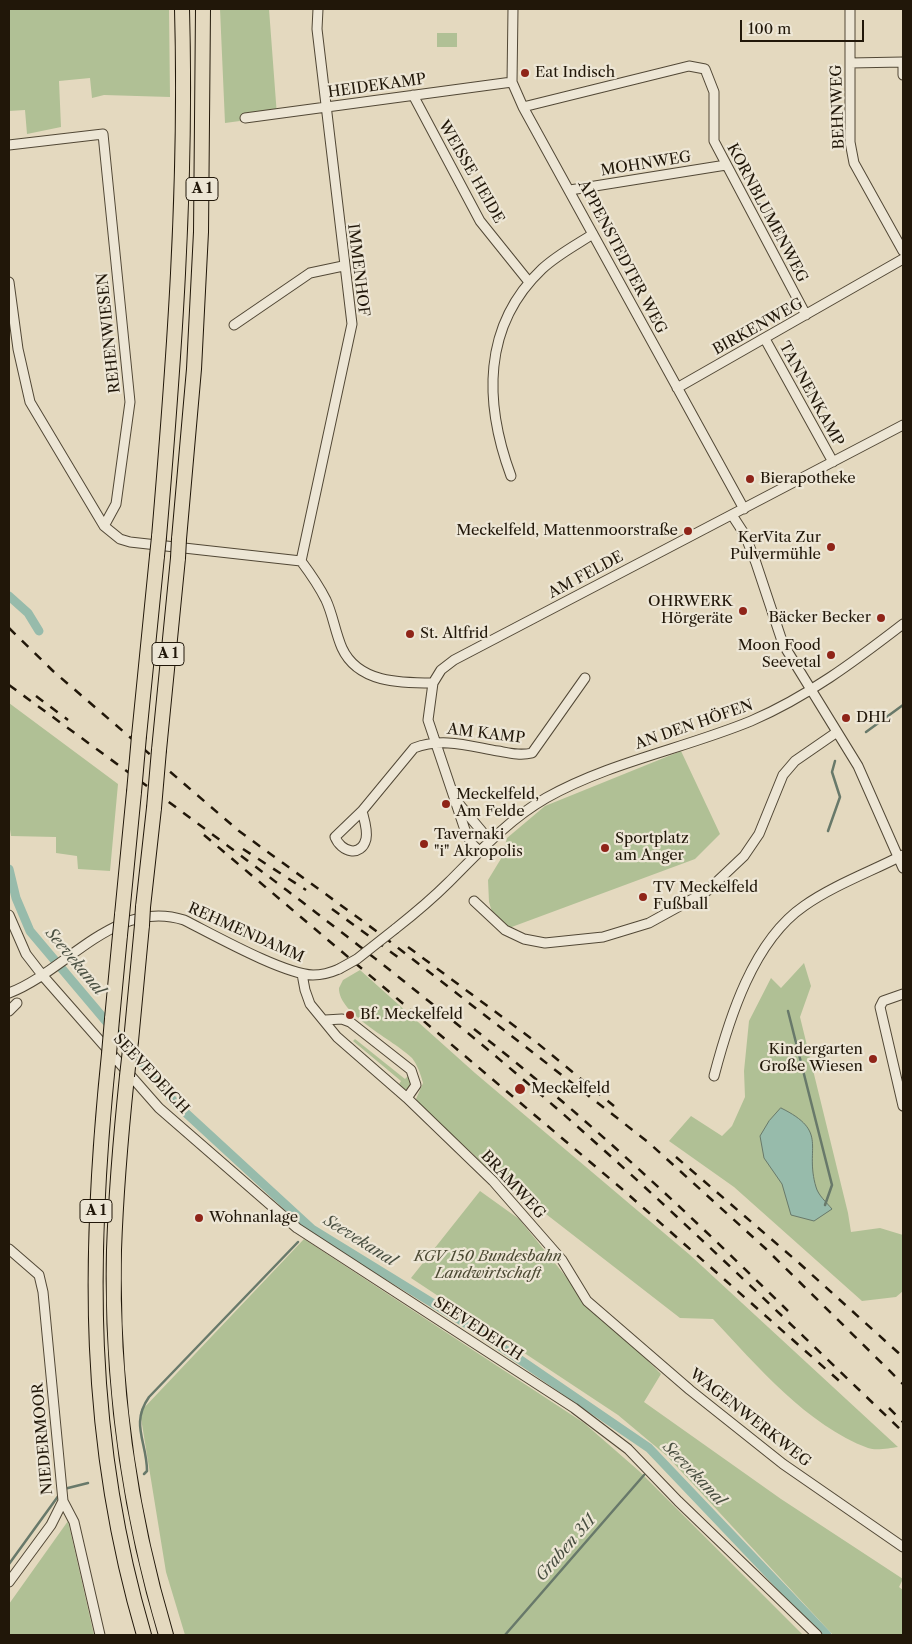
<!DOCTYPE html>
<meta charset="utf-8">
<style>
body{margin:0}
#map{position:relative;width:912px;height:1644px;overflow:hidden;background:#e4d9bf;font-family:"Libre Caslon Text",serif}
canvas{display:block}
.frame{position:absolute;inset:0;border:10px solid #211709;pointer-events:none}
.scale{position:absolute;left:740px;top:20px;width:124px;height:22px;box-sizing:border-box;border:2px solid #211709;border-top:0;padding-left:6px;font-size:15px;line-height:18px;white-space:nowrap;color:#211709;-webkit-text-stroke:4px #ede6d5;paint-order:stroke}
</style>
<div id="map">
<canvas width="912" height="1644"></canvas>
<div class="frame"></div>
<div class="scale">100 m</div>
</div>
<script>
const c = document.querySelector('canvas').getContext('2d');
c.lineJoin = 'round';
function fill(path, color) {
  c.fillStyle = color;
  c.fill(path, 'evenodd');
}
function strokePath(path, color, width, dash) {
  c.strokeStyle = color;
  c.lineWidth = width;
  c.lineCap = dash ? 'butt' : 'round';
  c.setLineDash(dash || []);
  c.stroke(path);
}
function label(font, color, halo, rows, align = 'center') {
  c.font = font + ' "Libre Caslon Text",serif';
  c.lineWidth = 4.5;
  c.setLineDash([]);
  c.textBaseline = 'middle';
  c.strokeStyle = halo;
  c.fillStyle = color;
  for (const [text, x, y, turn = 0] of rows) {
    c.save();
    c.translate(x, y);
    c.rotate((+turn || 0) * Math.PI / 180);
    c.textAlign = isNaN(turn) ? turn : align;
    if (halo) c.strokeText(text, 0, 0);
    c.fillText(text, 0, 0);
    c.restore();
  }
}
const green = new Path2D(`
 M9 9H169L170 97 104 95 92 98 90 78 59 81 61 127 27 134 25 110 9 111Z
 M220 9H269L277 116 225 123Z
 M437 33H457V47H437Z
 M9 703 118 784 110 871 78 869 77 856 56 853V837L11 836 9 823Z
 M681 751 720 834 695 859 509 928 493 915 489 902 488 880 502 857 507 838 545 806Z
 M804 963 811 986 800 1017 848 1213 851 1232 880 1228 903 1235V1291L896 1297 862 1301 734 1187 669 1141 691 1116 722 1136 732 1126 745 1097 744 1071 749 1021 771 978 781 988Z
 M360 970 475 1073 690 1255 898 1447C890 1448 876 1451 868 1448 808 1426 756 1365 713 1319L680 1318 497 1176 423 1108 416 1099 423 1083C421 1075 417 1064 412 1058 394 1040 338 1014 339 988L343 980Z
 M355 1039 405 1079 409 1075 412 1083 410 1088 404 1090 398 1086 401 1081 353 1041Z
 M480 1191 519 1219 567 1278 661 1374 644 1402 781 1499 903 1579 899 1587 903 1590V1635H833L667 1456 618 1415 411 1278Z
 M304 1239 584 1423 639 1471 803 1635H185L166 1572 140 1412Z
 M68 1521 94 1635H9V1604Z`);
const water = new Path2D(`
 M781 1108C830 1132 804 1147 816 1187 818 1195 827 1203 832 1209L814 1221 791 1215 782 1184 764 1158 760 1136 769 1121Z`);
const stream = new Path2D(`
 M866 732 903 705
 M828 831 840 797 832 772 835 761
 M788 1011 832 1185 825 1205
 M144 1474 147 1471C147 1442 130 1424 149 1397L298 1242
 M64 1489 88 1483
 M9 1564 59 1495
 M505 1635 644 1475`);
const canal = new Path2D(`
 M9 596 28 613 39 631
 M9 869 16 898 30 931 175 1103 312 1229 478 1331 649 1448 827 1635`);
const minor = new Path2D(`
 M513 9 512 82 523 107 744 509
 M850 9V142L854 163 903 251
 M850 63 903 62V75
 M413 95 480 221 529 282
 M523 107 689 66 705 69 714 92V141L806 315
 M245 118 512 82
 M9 145 103 134 130 402 116 504 104 526
 M570 190 726 165
 M9 282 18 349 30 402 104 526 120 539 130 542 301 561C310 573 319 586 326 600 333 615 335 632 342 648 358 683 400 683 433 683
 M234 325 310 273 343 266
 M765 339 833 462
 M677 388 903 259
 M511 476C484 403 482 326 542 269 557 255 576 245 593 234
 M732 515 745 535 756 563 783 644 858 766 903 868
 M301 561 352 324 317 29 318 9
 M459 804 489 840
 M362 811C364 819 368 830 366 839 361 858 341 852 335 837L362 811 414 748C442 737 469 746 498 751 509 753 520 756 532 753L585 678
 M479 851 471 843 465 830 428 720 433 683 441 670 454 660 903 425
 M474 901 505 930 524 939 545 943 603 937 649 923 707 891 744 856 759 834 783 775 795 761 837 732
 M9 915 26 954 43 976 159 1108 297 1228 574 1408 628 1449 678 1501 817 1635
 M395 929C414 914 432 899 449 882 480 851 508 820 546 798 610 762 683 749 751 721 807 697 855 661 903 624
 M302 974 305 990 310 1004 337 1037 407 1098 493 1181 562 1260 587 1301 690 1390 783 1464 903 1547
 M9 993C67 971 115 898 184 920 214 935 283 974 313 975 322 975 330 973 339 969
 M903 994 883 1001 880 1007 903 1106
 M9 1011 17 1003
 M325 1020 342 1019 350 1022 411 1070 416 1085 407 1098
 M714 1076C729 1019 753 941 804 906 834 885 870 872 903 855
 M9 1249 39 1275 43 1292 63 1501 74 1522 100 1635
 M9 1582 51 1525 63 1501`);
const highway = new Path2D(`
 M159 537C174 361 187 186 182 9
 M179 539 194 369 201 232 203 9
 M139 736 157 556
 M159 750 178 558
 M143 907 154 808
 M122 915 134 792
 M112 1019 120 935
 M131 1041 142 925
 M109 1054C88 1256 86 1438 144 1635
 M127 1076C121 1134 116 1192 114 1250 111 1380 129 1511 166 1635`);
const rail = new Path2D(`
 M9 628 53 671 239 831 379 933 648 1142 765 1248 903 1384
 M9 685C184 813 360 940 525 1081 656 1193 779 1313 903 1432
 M36 696 68 720
 M204 835 622 1189 845 1386
 M243 849 306 890
 M332 909 399 958
 M408 947 536 1042 614 1106
 M474 1029C585 1116 687 1212 788 1311
 M676 1157 799 1263 903 1357
 M889 1408 903 1422`);
const minorBridge = new Path2D(`
 M339 969 357 959 395 929`);
const highwayBridge = new Path2D(`
 M157 556 159 537
 M178 558 179 539
 M134 792 139 736
 M154 808 159 750
 M142 925 143 907
 M120 935 122 915
 M109 1054 112 1019
 M127 1076 131 1041`);
const markers = [
 [525,73,5,"#8f2418"],
 [750,479,5,"#8f2418"],
 [688,531,5,"#8f2418"],
 [831,547,5,"#8f2418"],
 [743,611,5,"#8f2418"],
 [881,618,5,"#8f2418"],
 [410,634,5,"#8f2418"],
 [831,655,5,"#8f2418"],
 [846,718,5,"#8f2418"],
 [446,804,5,"#8f2418"],
 [424,844,5,"#8f2418"],
 [605,848,5,"#8f2418"],
 [643,897,5,"#8f2418"],
 [350,1015,5,"#8f2418"],
 [873,1059,5,"#8f2418"],
 [520,1089,6,"#8f2418"],
 [199,1218,5,"#8f2418"]
];
const shields = [
 [202,189,32],
 [168,654,32],
 [96,1211,32]
];
const shieldNames = [
 ["A 1",202,189],
 ["A 1",168,654],
 ["A 1",96,1211]
];
const poiNames = [
 ["Eat Indisch",535,73],
 ["Bierapotheke",760,479],
 ["Meckelfeld, Mattenmoorstraße",678,531,"right"],
 ["KerVita Zur",821,538,"right"],
 ["Pulvermühle",821,555,"right"],
 ["OHRWERK",733,602,"right"],
 ["Hörgeräte",733,619,"right"],
 ["Bäcker Becker",871,618,"right"],
 ["St. Altfrid",420,634],
 ["Moon Food",821,646,"right"],
 ["Seevetal",821,663,"right"],
 ["DHL",856,718],
 ["Meckelfeld,",456,795],
 ["Am Felde",456,812],
 ["Tavernaki",434,835],
 ["\"i\" Akropolis",434,852],
 ["Sportplatz",615,839],
 ["am Anger",615,856],
 ["TV Meckelfeld",653,888],
 ["Fußball",653,905],
 ["Bf. Meckelfeld",360,1015],
 ["Kindergarten",863,1050,"right"],
 ["Große Wiesen",863,1067,"right"],
 ["Meckelfeld",531,1089],
 ["Wohnanlage",209,1218]
];
const streetNames = [
 ["HEIDEKAMP",377,86,-8],
 ["BEHNWEG",838,107,-92],
 ["MOHNWEG",646,164,-9],
 ["WEISSE HEIDE",471,172,60],
 ["KORNBLUMENWEG",767,213,62],
 ["APPENSTEDTER WEG",622,257,62],
 ["IMMENHOF",358,270,83],
 ["BIRKENWEG",758,327,-29],
 ["REHENWIESEN",109,333,-96],
 ["TANNENKAMP",811,394,61],
 ["AM FELDE",586,575,-28],
 ["AN DEN HÖFEN",694,725,-19],
 ["AM KAMP",486,734,7],
 ["REHMENDAMM",246,933,24],
 ["SEEVEDEICH",151,1074,47],
 ["BRAMWEG",513,1185,47],
 ["SEEVEDEICH",478,1329,33],
 ["WAGENWERKWEG",750,1418,38],
 ["NIEDERMOOR",43,1439,-95]
];
const parkNames = [
 ["KGV 150 Bundesbahn",488,1257],
 ["Landwirtschaft",488,1274]
];
const waterNames = [
 ["Seevekanal",75,962,50],
 ["Seevekanal",360,1241,32],
 ["Seevekanal",694,1474,46],
 ["Graben 311",566,1548,-49]
];
fill(green, '#b0c095');
fill(water, '#97bbab');
strokePath(water, '#68796a', 1);
strokePath(stream, '#68796a', 2.5);
strokePath(canal, '#97bbab', 9);
strokePath(minor, '#524836', 11);
strokePath(highway, '#211709', 16);
strokePath(minor, '#ede6d5', 9);
strokePath(highway, '#e4d9bf', 14);
strokePath(rail, '#211709', 2.5, [9, 9]);
strokePath(minorBridge, '#524836', 11, []);
strokePath(highwayBridge, '#211709', 16, []);
strokePath(minorBridge, '#ede6d5', 9);
strokePath(highwayBridge, '#e4d9bf', 14);
for (const [x, y, r, color] of markers) {
  const dot = new Path2D();
  dot.arc(x, y, r, 0, 2 * Math.PI);
  c.fillStyle = color;
  c.fill(dot);
  strokePath(dot, '#ede6d5', 2);
}
for (const [x, y, w] of shields) {
  const box = new Path2D();
  box.roundRect(x - w / 2, y - 11.5, w, 23, 4);
  c.fillStyle = '#ede6d5';
  c.fill(box);
  strokePath(box, '#211709', 1);
}
label('bold 14px', '#211709', null, shieldNames);
label('15px', '#211709', '#ede6d5', poiNames, 'left');
label('15px', '#211709', '#ede6d5', streetNames);
label('italic 15px', '#4c4a33', '#ede6d5', parkNames);
label('italic 16px', '#4a5042', '#ede6d5', waterNames);
</script>
